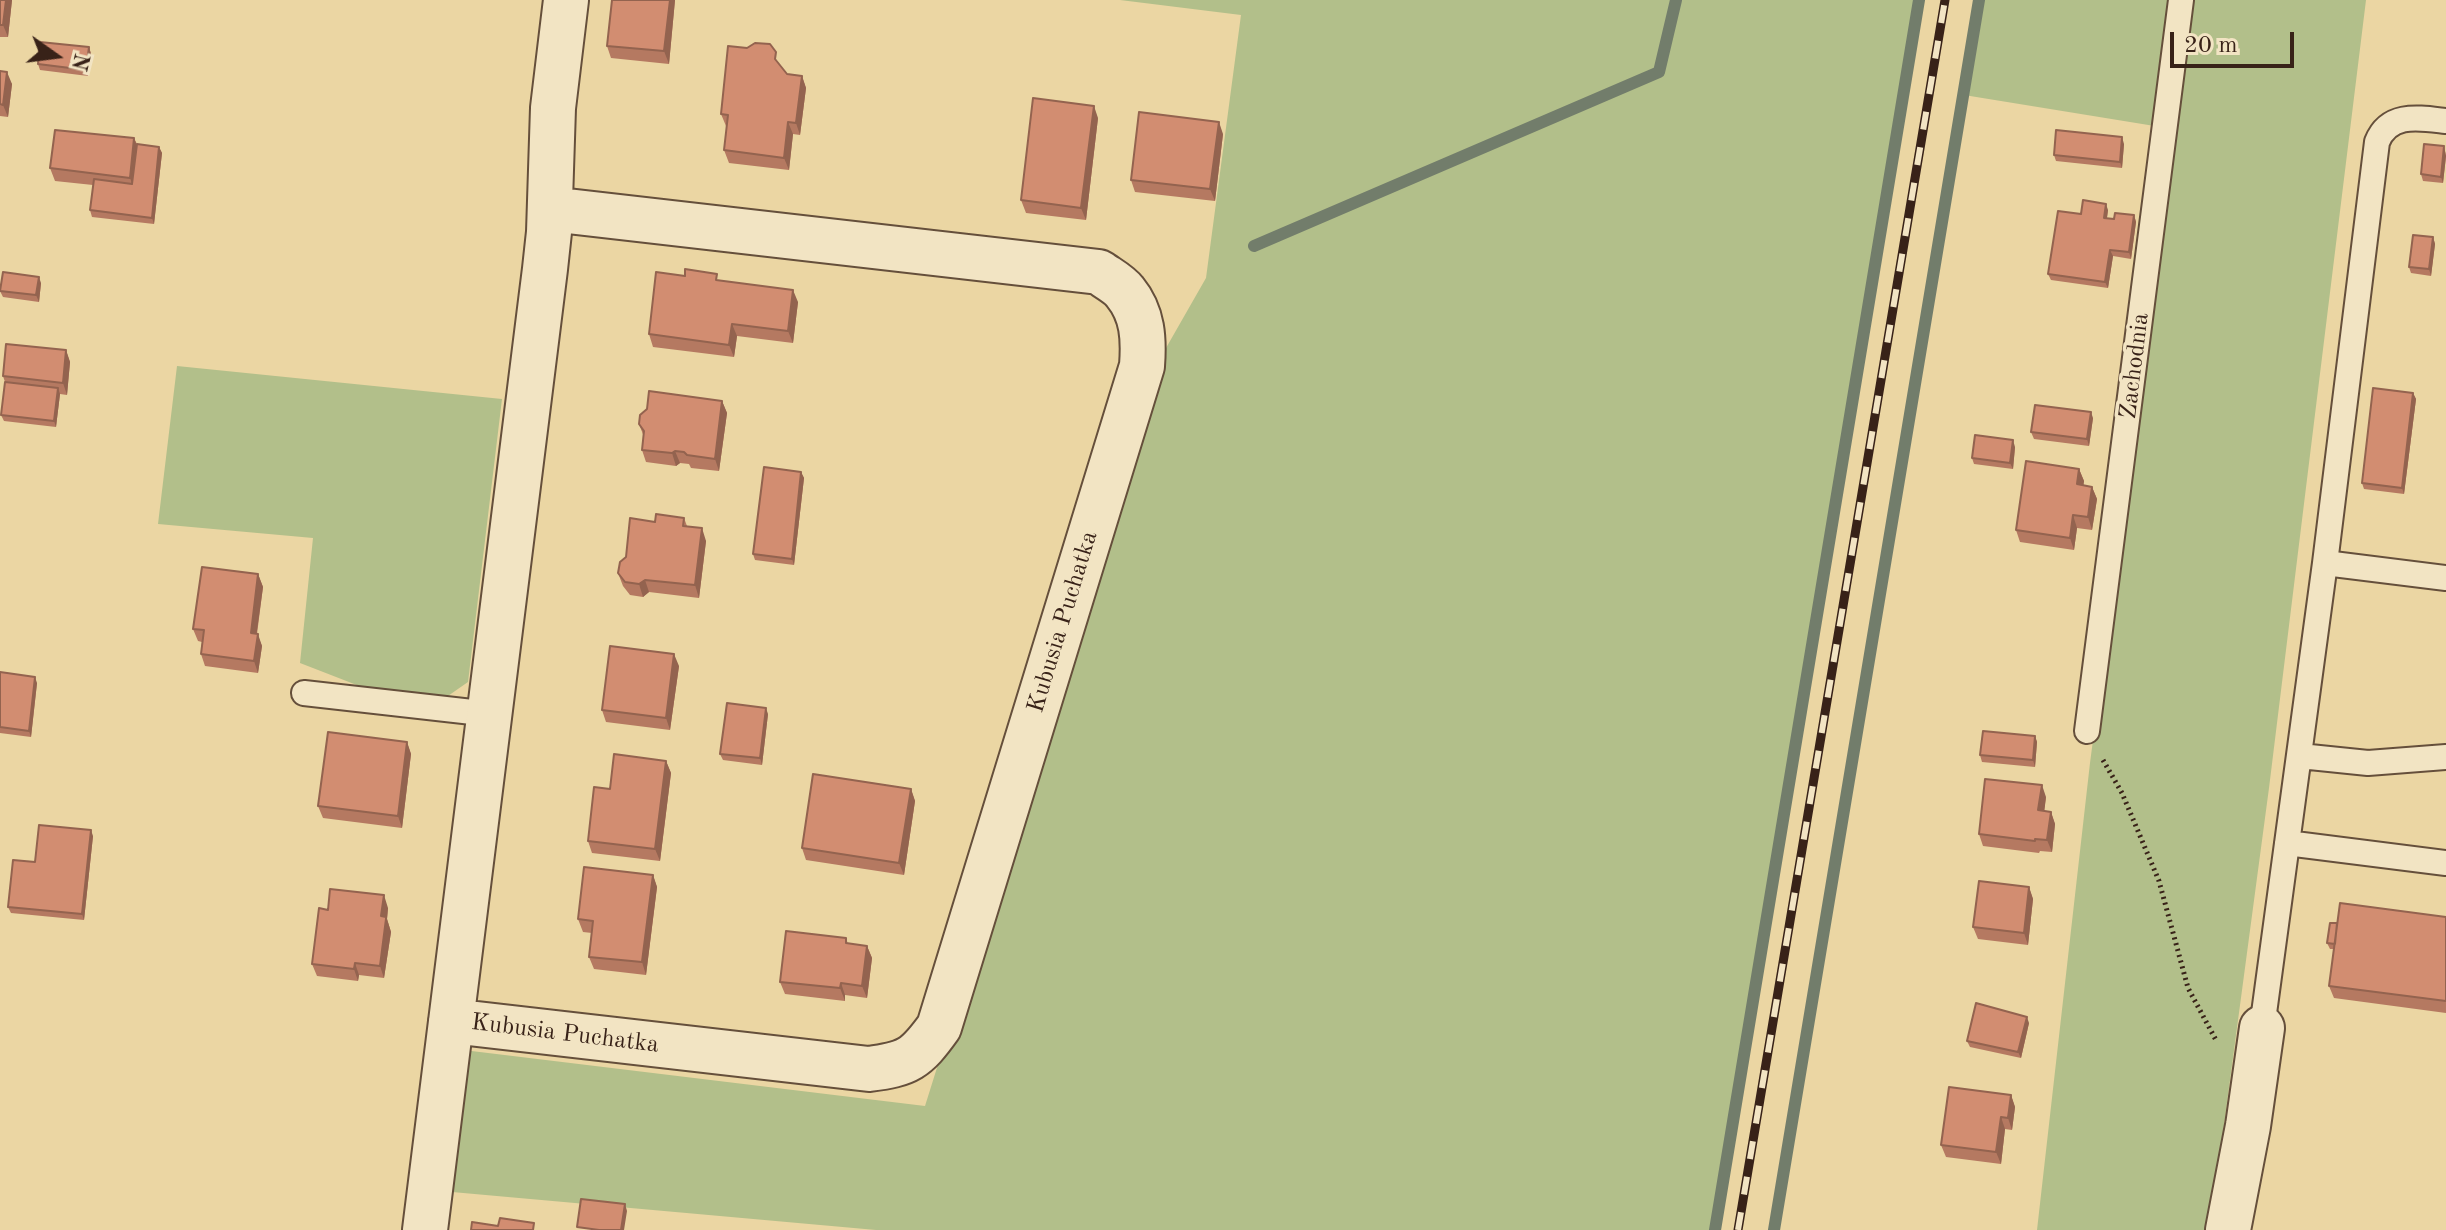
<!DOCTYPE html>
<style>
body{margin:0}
#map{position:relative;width:2446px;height:1230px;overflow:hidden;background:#ebd6a3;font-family:"Old Standard TT",serif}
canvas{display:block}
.north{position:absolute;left:16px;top:16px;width:80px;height:80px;-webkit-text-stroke:6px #f2e4c3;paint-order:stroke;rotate:104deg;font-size:22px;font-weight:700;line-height:32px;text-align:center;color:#382218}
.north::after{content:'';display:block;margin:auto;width:28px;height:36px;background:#382218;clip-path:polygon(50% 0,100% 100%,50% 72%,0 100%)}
.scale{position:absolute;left:2170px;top:32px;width:124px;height:36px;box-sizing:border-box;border:4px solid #382218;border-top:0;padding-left:10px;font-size:24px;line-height:28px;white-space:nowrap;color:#382218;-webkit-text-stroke:6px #f2e4c3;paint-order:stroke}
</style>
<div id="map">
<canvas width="2446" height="1230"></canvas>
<div class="north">N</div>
<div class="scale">20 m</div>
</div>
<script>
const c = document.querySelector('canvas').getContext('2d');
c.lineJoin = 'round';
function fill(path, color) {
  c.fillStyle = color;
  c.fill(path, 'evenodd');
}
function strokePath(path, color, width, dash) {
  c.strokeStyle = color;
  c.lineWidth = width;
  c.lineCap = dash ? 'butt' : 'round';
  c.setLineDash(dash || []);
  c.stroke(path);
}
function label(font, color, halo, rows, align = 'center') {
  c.font = font + ' "Old Standard TT",serif';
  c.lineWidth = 7;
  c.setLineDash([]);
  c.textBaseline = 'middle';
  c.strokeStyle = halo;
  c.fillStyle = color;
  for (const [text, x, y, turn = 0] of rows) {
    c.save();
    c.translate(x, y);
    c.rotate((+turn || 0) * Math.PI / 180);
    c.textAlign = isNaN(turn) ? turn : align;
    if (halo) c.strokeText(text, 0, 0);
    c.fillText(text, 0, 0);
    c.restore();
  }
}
const green = new Path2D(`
 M1120 0H1919L1715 1230H876L441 1191 455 1049 925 1106 1158 362 1206 278 1241 15Z
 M1979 0H2366L2269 788 2210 1230H2037L2090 763 2173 129 1964 95Z
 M177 366 502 399 468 682 445 698 367 689 300 663 313 538 158 524Z`);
const stream = new Path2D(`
 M1254 246 1659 72 1676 0
 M1715 1230 1919 0
 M1774 1230 1979 0`);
const path = new Path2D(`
 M2103 760 2122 793 2159 881 2188 988 2217 1042`);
const lane = new Path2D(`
 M2446 121C2419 118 2389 112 2377 142L2325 563 2446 578
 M304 693 490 714
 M2087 731 2181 0
 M2300 756 2368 763 2446 757
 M2287 843 2446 863
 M2262 1028 2325 563`);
const street = new Path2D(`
 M451 1021 869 1069C908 1064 916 1059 939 1027L1142 366C1144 339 1143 314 1125 292 1119 284 1107 278 1099 272L550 209
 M425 1230 545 269 549 232 553 108 566 0
 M2228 1230 2248 1126 2262 1028`);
const rail = new Path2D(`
 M1738 1230 1945 0`);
const wall = new Path2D(`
 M0 0H12L8 37H0Z
 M612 0H675L669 64 611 58 607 46Z
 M89 47 91 54 88 76 40 70 38 64Z
 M780 65 787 74 802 76 806 88 800 135 793 134 789 170 729 163 724 150 727 126H726L721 114Z
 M0 71 12 84 8 117 0 116Z
 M1098 118 1086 220 1026 213 1021 200Z
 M1223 134 1215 201 1135 192 1131 180Z
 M134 138 137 144 159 147 162 153 154 224 92 217 90 210 93 185 55 181 50 168Z
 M2124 144 2122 168 2056 161 2054 155Z
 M2444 146 2446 156 2443 183 2423 181 2421 174Z
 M2108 210 2107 218 2114 219 2134 215 2136 222 2131 259 2113 256 2108 288 2051 280 2048 274 2081 214Z
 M2433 237 2435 244 2431 276 2411 273 2409 267Z
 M719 280 798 302 793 343 737 336 734 357 653 347 649 334Z
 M41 283 39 302 3 297 0 291Z
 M66 350 70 362 67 395 60 394 56 427 4 421 1 415 5 382 3 376Z
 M2413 393 2416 399 2404 494 2364 489 2362 483Z
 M722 401 727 413 719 471 691 468 689 464 680 463 676 466 646 462 642 450 644 437 639 424Z
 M2093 418 2089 446 2034 439 2031 432Z
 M2015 447 2013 469 1974 464 1972 458Z
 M2079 469 2084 481 2083 485 2092 487 2097 499 2092 530 2077 528 2074 550 2020 542 2016 530Z
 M801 472 804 478 794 565 755 560 753 554Z
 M684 518 687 526 706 541 699 598 649 592 643 597 630 595 623 586 618 573 626 557 655 522Z
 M258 574 263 587 257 634 262 646 258 673 205 666 201 654 202 642 198 641 193 629Z
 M679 666 670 730 606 722 602 710Z
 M0 672 37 683 31 737 0 733Z
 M768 714 762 765 723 760 720 754Z
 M2035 736 2037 742 2035 767 1982 762 1980 755Z
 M407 742 411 754 402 828 323 818 318 806Z
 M666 761 671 773 660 861 592 853 588 841 610 789Z
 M911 789 915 801 904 875 806 860 802 848Z
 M2046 797 2044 811 2051 812 2055 824 2052 852 2040 851 2039 853 1983 846 1979 834Z
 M93 836 84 920 11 913 8 907 35 862Z
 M653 875 657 887 646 975 594 969 589 957 592 933 583 932 578 919Z
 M2029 887 2033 899 2028 945 1978 939 1973 927Z
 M388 908 387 919 391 932 384 978 359 975 358 981 317 976 312 964 328 910Z
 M2446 917V1013L2334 998 2329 986 2334 949H2330L2327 943 2337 923Z
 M846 938 848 944 867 946 872 958 867 998 845 995V1001L785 994 780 982Z
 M2029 1023 2021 1058 1970 1047 1967 1041Z
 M2011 1095 2015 1107 2012 1130 2005 1129 2001 1164 1946 1157 1941 1145Z`);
const shadedWall = new Path2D(`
 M6 0H12L8 37 3 25Z
 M670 0H675L669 64 664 51Z
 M89 47 91 54 88 76 86 70Z
 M7 72 12 84 8 117 3 105Z
 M802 76 806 88 800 135 796 123Z
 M1094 106 1098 118 1086 220 1081 208Z
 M788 122 793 134 789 170 784 158Z
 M1219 122 1223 134 1215 201 1210 189Z
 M2122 137 2124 144 2122 168 2120 162Z
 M134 138 139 151 135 191 130 178Z
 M2444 146 2446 156 2443 183 2441 177Z
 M159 147 162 153 154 224 152 218Z
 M2106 204 2108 210 2106 224 2104 218Z
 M2134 215 2136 222 2131 259 2129 252Z
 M2433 237 2435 244 2431 276 2429 269Z
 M2110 250 2113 256 2108 288 2105 282Z
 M39 277 41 283 39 302 36 295Z
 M793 290 798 302 793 343 788 331Z
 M732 324 737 336 734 357 729 345Z
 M66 350 70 362 67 395 63 383Z
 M58 388 60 394 56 427 54 421Z
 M2413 393 2416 399 2404 494 2402 488Z
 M722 401 727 413 719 471 715 459Z
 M2091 412 2093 418 2089 446 2087 439Z
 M2013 440 2015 447 2013 469 2010 463Z
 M675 451 680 463 676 466 672 453Z
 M2079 469 2084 481 2082 497 2077 484Z
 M801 472 804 478 794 565 792 559Z
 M2092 487 2097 499 2092 530 2088 517Z
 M2073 515 2077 528 2074 550 2070 538Z
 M702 528 706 541 699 598 695 585Z
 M258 574 263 587 255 645 251 633Z
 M645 580 649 592 643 597 639 584Z
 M258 634 262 646 258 673 254 661Z
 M674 654 679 666 670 730 666 718Z
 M35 677 37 683 31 737 29 731Z
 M766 708 768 714 762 765 760 758Z
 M2035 736 2037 742 2035 767 2033 760Z
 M407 742 411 754 402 828 398 816Z
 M666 761 671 773 660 861 655 849Z
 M2042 785 2046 797 2043 822 2038 810Z
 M911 789 915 801 904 875 899 863Z
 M2051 812 2055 824 2052 852 2047 840Z
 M91 830 93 836 84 920 82 914Z
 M653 875 657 887 646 975 642 962Z
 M2029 887 2033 899 2028 945 2024 933Z
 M384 895 388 908 387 919 391 932 384 978 380 966 381 916Z
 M867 946 872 958 867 998 862 986Z
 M355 963 359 975 358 981 354 969Z
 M841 983 845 995V1001L840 988Z
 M2027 1017 2029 1023 2021 1058 2018 1052Z
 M2011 1095 2015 1107 2012 1130 2008 1118Z
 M2001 1117 2005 1129 2001 1164 1996 1152Z
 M625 1204 627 1211 624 1230H621Z`);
const building = new Path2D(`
 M0 0H6L3 25H0Z
 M612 0H670L664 51 607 46Z
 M40 42 89 47 86 70 38 64Z
 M755 43 770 44 776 52 775 59 787 74 802 76 796 123 788 122 784 158 724 150 728 115 721 114 728 46 747 48Z
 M0 71 7 72 3 105 0 104Z
 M1033 98 1094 106 1081 208 1021 200Z
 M1139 112 1219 122 1210 189 1131 180Z
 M55 130 134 138 130 178 50 168Z
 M2056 130 2122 137 2120 162 2054 155Z
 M137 144 159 147 152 218 90 210 94 179 132 184Z
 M2424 144 2444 146 2441 177 2421 174Z
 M2083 200 2106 204 2104 218 2114 219 2115 213 2134 215 2129 252 2110 250 2105 282 2048 274 2058 211 2081 214Z
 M2413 235 2433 237 2429 269 2409 267Z
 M685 269 717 274 716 280 793 290 788 331 732 324 729 345 649 334 656 272 685 276Z
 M3 272 39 277 36 295 0 291Z
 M6 344 66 350 63 383 3 376Z
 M5 382 58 388 54 421 1 415Z
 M2373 388 2413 393 2402 488 2362 483Z
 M649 391 722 401 715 459 687 455 684 452 675 451 672 453 642 450 644 431 639 424 640 415 647 409Z
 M2035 405 2091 412 2087 439 2031 432Z
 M1975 435 2013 440 2010 463 1972 458Z
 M2026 461 2079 469 2077 484 2092 487 2088 517 2073 515 2070 538 2016 530Z
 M764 467 801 472 792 559 753 554Z
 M656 514 684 518 683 526 702 528 695 585 645 580 639 584 625 582 618 573 620 562 626 557 630 518 655 522Z
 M202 567 258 574 251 633 258 634 254 661 201 654 204 630 193 629Z
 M610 646 674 654 666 718 602 710Z
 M0 672 35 677 29 731 0 727Z
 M727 703 766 708 760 758 720 754Z
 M1983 731 2035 736 2033 760 1980 755Z
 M328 732 407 742 398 816 318 806Z
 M614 754 666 761 655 849 588 841 594 787 610 789Z
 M813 774 911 789 899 863 802 848Z
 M1985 779 2042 785 2038 810 2051 812 2047 840 2035 839V841L1979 834Z
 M39 825 91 830 82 914 8 907 13 860 35 862Z
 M584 867 653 875 642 962 589 957 593 921 578 919Z
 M1979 881 2029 887 2024 933 1973 927Z
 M330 889 384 895 381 916 386 917V919L380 966 355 963 354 969 312 964 319 908 328 910Z
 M2340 903 2446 917V1001L2329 986Z
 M2330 923H2337L2335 944 2327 943Z
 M786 931 846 938V943L867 946 862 986 841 983 840 988 780 982Z
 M1976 1003 2027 1017 2018 1052 1967 1041Z
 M1949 1087 2011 1095 2008 1118 2001 1117 1996 1152 1941 1145Z
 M581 1199 625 1204 621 1230H599L577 1227Z
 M500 1218 534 1223 533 1230H471L472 1222 498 1226Z`);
const streetNames = [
 ["Zachodnia",2135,366,-83],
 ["Kubusia Puchatka",1063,622,-73],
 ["Kubusia Puchatka",565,1034,7]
];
fill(green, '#b2bf8a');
strokePath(stream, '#727d6b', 12);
strokePath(lane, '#654f3b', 28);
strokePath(street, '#654f3b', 48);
strokePath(path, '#382218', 5, [2, 4]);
strokePath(lane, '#f2e4c3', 24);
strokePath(street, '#f2e4c3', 44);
strokePath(rail, '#382218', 9);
strokePath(rail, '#f2e4c3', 6, [18]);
fill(wall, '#b57961');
fill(shadedWall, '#93634f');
fill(building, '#d28d71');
strokePath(building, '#93634f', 2);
label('24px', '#382218', '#f2e4c3', streetNames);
</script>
